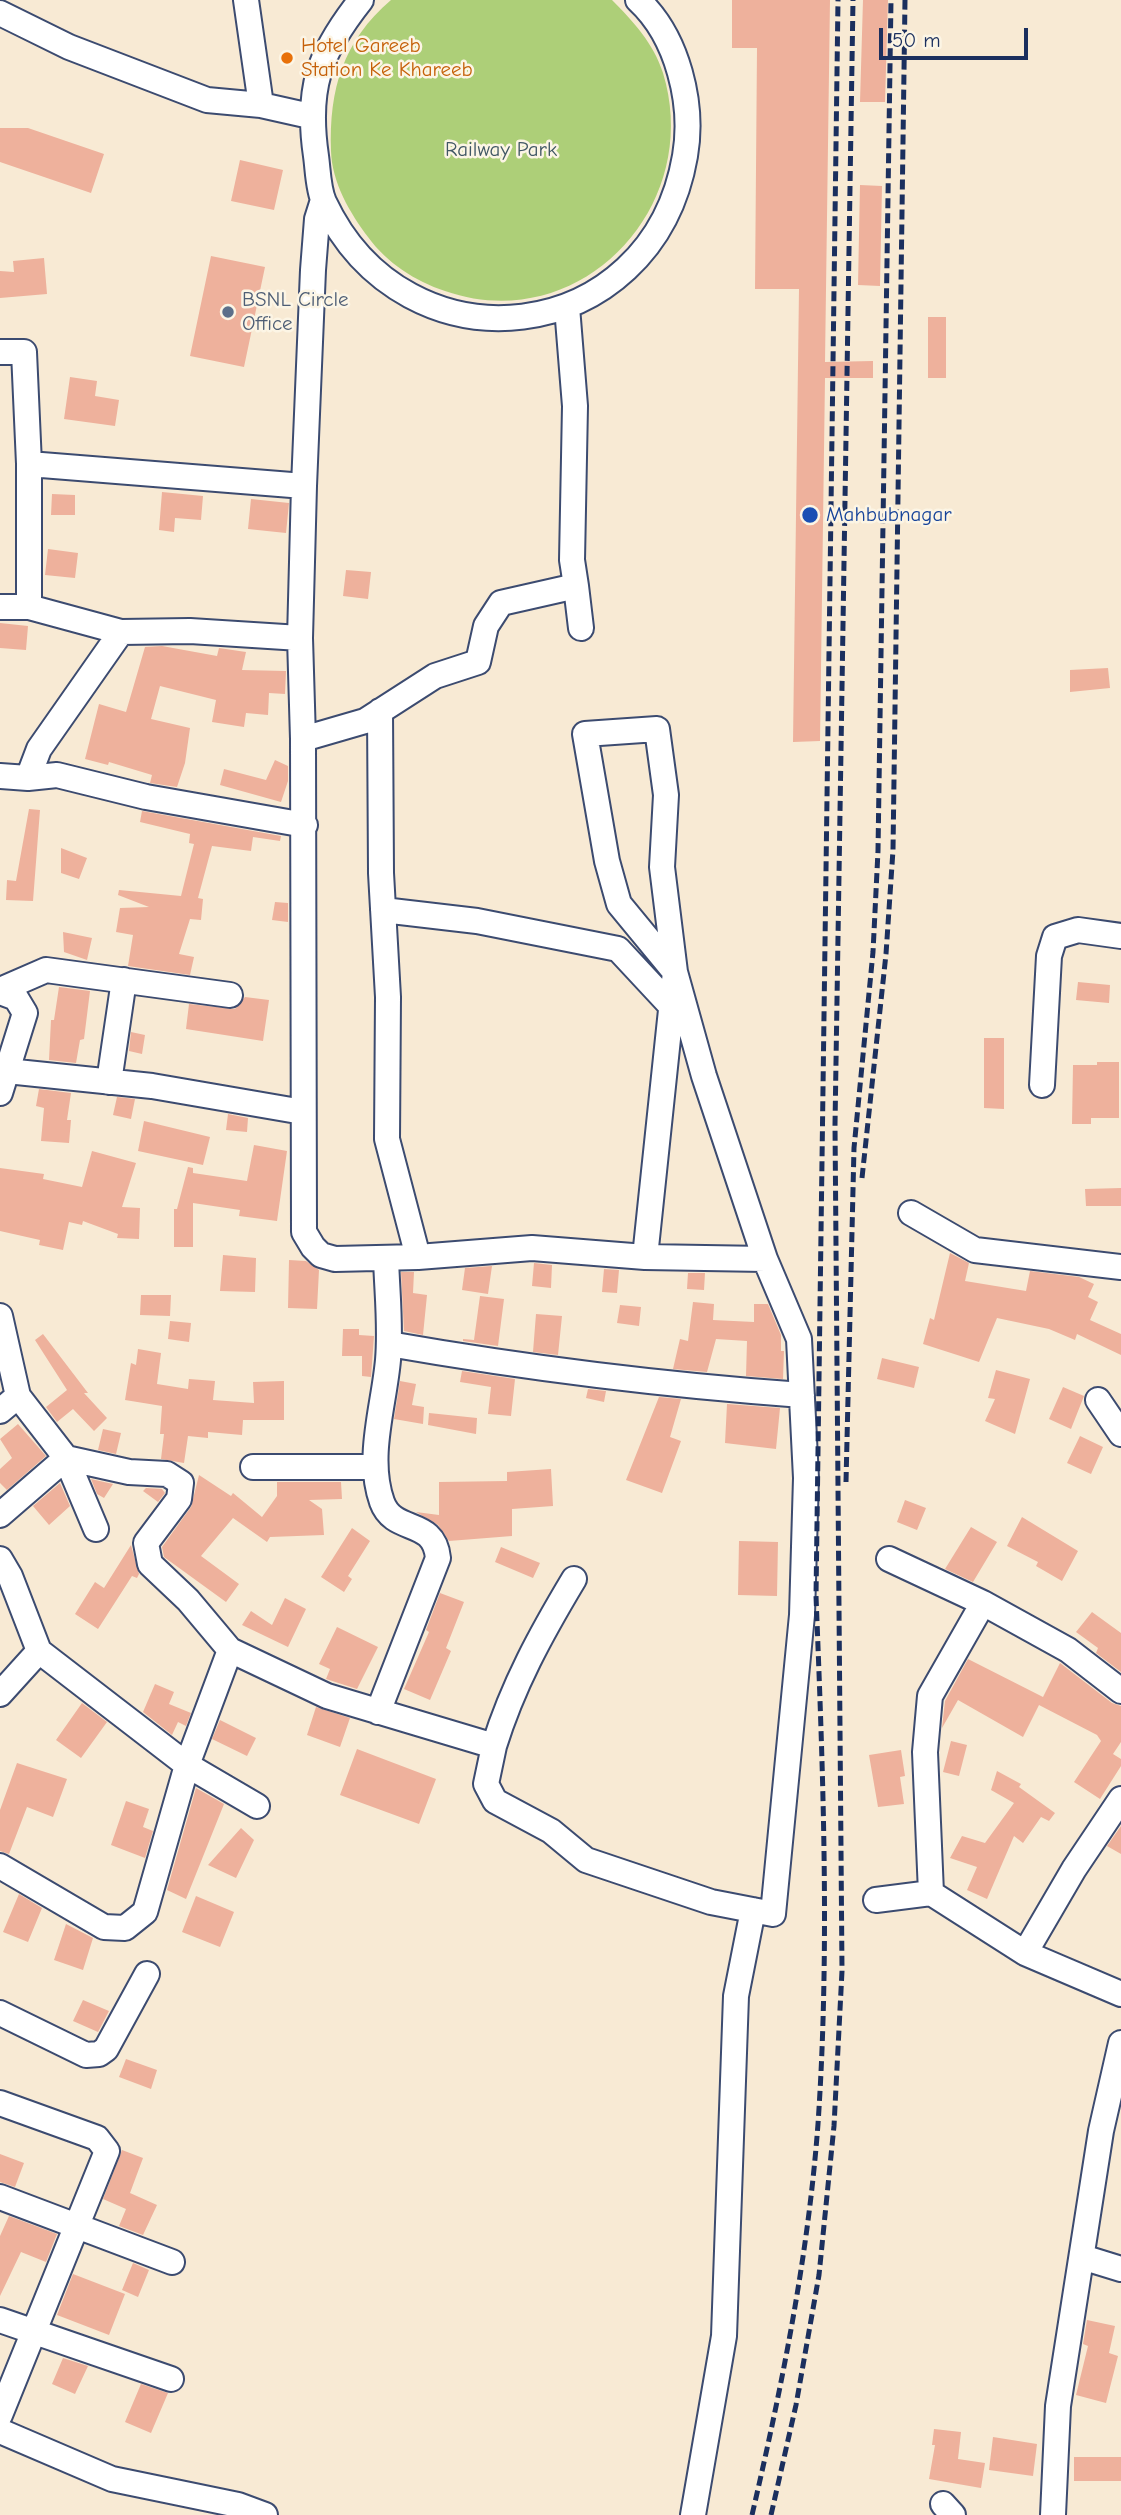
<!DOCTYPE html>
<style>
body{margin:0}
#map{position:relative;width:1121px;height:2515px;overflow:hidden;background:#f8ead4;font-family:"Comic Neue",sans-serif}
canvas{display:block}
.scale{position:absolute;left:879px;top:28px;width:149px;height:32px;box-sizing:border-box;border:4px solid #1b2f5e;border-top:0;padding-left:9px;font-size:21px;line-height:24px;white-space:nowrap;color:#1b2f5e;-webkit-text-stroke:5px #fcf5e5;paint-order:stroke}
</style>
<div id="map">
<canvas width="1121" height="2515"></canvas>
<div class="scale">50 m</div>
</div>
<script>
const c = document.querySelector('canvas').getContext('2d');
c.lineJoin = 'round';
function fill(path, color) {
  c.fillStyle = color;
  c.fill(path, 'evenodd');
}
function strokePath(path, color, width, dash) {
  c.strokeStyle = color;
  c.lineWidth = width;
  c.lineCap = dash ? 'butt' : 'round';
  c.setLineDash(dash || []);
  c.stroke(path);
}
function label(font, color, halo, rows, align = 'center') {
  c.font = font + ' "Comic Neue",sans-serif';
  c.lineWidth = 5;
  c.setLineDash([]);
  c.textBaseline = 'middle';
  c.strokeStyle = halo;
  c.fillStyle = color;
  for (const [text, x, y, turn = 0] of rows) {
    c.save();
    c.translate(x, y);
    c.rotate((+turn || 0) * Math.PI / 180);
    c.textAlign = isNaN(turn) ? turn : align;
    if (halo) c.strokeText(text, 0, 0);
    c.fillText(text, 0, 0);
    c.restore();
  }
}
const green = new Path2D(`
 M391 0H612C633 21 654 44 663 73 704 207 580 338 445 291 415 281 387 263 368 237 350 213 332 183 331 151 329 89 343 41 391 0Z`);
const building = new Path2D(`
 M732 0H830L825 362 873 361V378H825L820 741 793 742 799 289H755L757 48H732Z
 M863 0H888L885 102H860Z
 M0 128H28L104 154 91 193 0 162Z
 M240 160 283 170 274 210 231 201Z
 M860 185 882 186 880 286 858 285Z
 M211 256 265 267 244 367 190 356Z
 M44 258 47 294 0 298V271L14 272 13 261Z
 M928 317H946V378H928Z
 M70 377 97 381 95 396 119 400 115 426 64 419Z
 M162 492 203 496 201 520 175 518 174 532 159 530Z
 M52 494 75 495V515H51Z
 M251 499 289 503 286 533 248 529Z
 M48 549 78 553 75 578 45 575Z
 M346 570 371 572 368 599 343 596Z
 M0 623 28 626 26 650 0 648Z
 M162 646 217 656 219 648 246 652 242 670 286 671 285 694 269 693 268 715 246 713 244 727 212 722 216 700 160 686 151 719 190 728 185 763 177 787 150 783 152 775 109 762 108 765 85 759 99 704 126 712 145 647Z
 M1108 668 1110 688 1070 692V670Z
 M275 760 288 766V781L281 802 220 785 224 769 266 780Z
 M29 809 40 810 33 901 6 900 7 880 16 881Z
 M142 811 281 836 280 841 253 837 251 851 212 846 198 898 203 899 201 920 190 919 179 954 194 957 190 975 128 966 133 935 116 932 120 908 149 907 118 895 119 890 181 896 194 844 189 843 190 834 140 822Z
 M61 848 87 858 79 879 61 873Z
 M275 902 288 903V922L272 920Z
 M63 932 92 938 87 960 64 952Z
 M1078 982 1110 985 1109 1003 1076 1000Z
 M59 987 90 991 84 1039 80 1040 76 1063 49 1060 51 1020H54Z
 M245 997 269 1000 263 1041 186 1029 189 1004 235 1009Z
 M131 1032 145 1035 142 1054 129 1051Z
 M984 1038H1004V1109L984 1108Z
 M1097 1062H1119V1118H1091V1124H1072L1073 1065H1097Z
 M39 1089 71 1093 67 1120H71L69 1143 41 1141 44 1108 36 1106Z
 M117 1097 135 1099 131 1119 113 1115Z
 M228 1114 248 1118 247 1132 226 1130Z
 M144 1121 210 1137 203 1165 138 1151Z
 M254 1145 287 1151 277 1221 239 1216 240 1210 193 1203V1247H174V1209H177L188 1167 193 1168V1173L247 1181Z
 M92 1151 136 1163 122 1207 140 1208 139 1239 117 1238 118 1234 83 1221 82 1225 69 1222 63 1250 39 1245 40 1240 0 1231V1168L44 1174 43 1179 82 1187Z
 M1121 1188V1206H1086L1085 1189Z
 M950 1253 969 1263 965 1281 1026 1291 1030 1271 1079 1277 1094 1284 1088 1297 1098 1302 1090 1320 1121 1334V1355L1077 1334 1075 1340 1049 1329 997 1318 979 1362 923 1344 930 1318 934 1320Z
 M223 1255 256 1258 255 1292 220 1291Z
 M289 1260 306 1261 319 1270 317 1309 288 1308Z
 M534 1263 552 1265 551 1288 532 1286Z
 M492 1266 488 1294 462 1290 465 1268Z
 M604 1269 619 1270 617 1293 602 1292Z
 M401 1272H414L413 1293 427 1295 423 1335 404 1331Z
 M688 1273H705L704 1290 687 1289Z
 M141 1295H171L170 1316 140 1315Z
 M480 1296 504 1299 498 1346 463 1341V1339L474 1340Z
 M693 1302 714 1304 713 1320 754 1322V1304H768L781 1335V1351H784L783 1379 746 1376 747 1341 716 1339 707 1372 673 1369 680 1339 688 1341Z
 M620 1305 641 1307 639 1326 617 1323Z
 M536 1314 562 1316 558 1355 533 1352Z
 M170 1321 191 1323 189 1342 168 1339Z
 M343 1329H359V1335L374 1336 371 1377 362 1376V1356H342Z
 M43 1334 88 1393H84L107 1418 94 1431 73 1409 57 1422 46 1407 67 1390 35 1340Z
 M138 1349 161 1353 157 1384 188 1389 189 1379 215 1381 213 1400 254 1403 253 1382 284 1381V1420H243L242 1435 208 1432V1438L188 1436 184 1463 161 1459 164 1434H160L162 1406 125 1400 131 1363 136 1365Z
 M882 1358 919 1367 914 1388 877 1379Z
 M996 1370 1030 1379 1015 1434 985 1421 995 1399 988 1398Z
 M462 1371 515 1379 511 1416 488 1414 491 1387 460 1382Z
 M400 1381 416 1384 412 1405 424 1407 423 1424 394 1419Z
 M1063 1387 1084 1396 1071 1429 1049 1419Z
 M588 1389 606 1391 604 1402 586 1398Z
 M659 1397 681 1399 670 1437 681 1441 662 1493 626 1480Z
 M727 1404 780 1408 776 1449 725 1443Z
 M429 1413 477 1418 476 1434 428 1425Z
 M18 1424 46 1456 7 1490 0 1483V1469L12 1458 0 1439Z
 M103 1429 121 1433 116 1454 98 1450Z
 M1080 1436 1103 1447 1091 1474 1067 1463Z
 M551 1469 553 1506 512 1509V1536L449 1541 438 1525 416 1512 439 1515V1482L507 1481V1472Z
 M199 1475 231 1496 233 1493 262 1517 277 1496V1482H341L342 1499 309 1500 322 1509 324 1535 270 1537 267 1542 233 1518 201 1556 239 1584 226 1602 164 1557 162 1547 191 1507Z
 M91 1479 113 1484 104 1498 97 1494Z
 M60 1483 70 1506 49 1525 33 1506Z
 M146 1488 162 1489 165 1493 158 1502 143 1491Z
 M905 1500 926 1508 917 1530 897 1522Z
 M1022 1517 1078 1551 1062 1581 1036 1566 1038 1562 1007 1546Z
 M971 1527 997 1542 973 1582 945 1569Z
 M352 1528 370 1541 348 1576 352 1579 344 1592 321 1577Z
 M739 1541 778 1542 777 1596 738 1595Z
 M131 1545 139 1574 137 1578 132 1576 98 1629 75 1614 95 1582 104 1588Z
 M501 1547 540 1563 533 1578 495 1562Z
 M440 1593 464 1602 446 1648 451 1651 430 1700 404 1689 429 1632 426 1630Z
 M285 1598 306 1609 288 1647 242 1625 251 1611 272 1625Z
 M1092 1612 1121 1633V1672L1096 1653 1098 1648 1076 1632Z
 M337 1627 378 1647 357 1689 326 1679 330 1669 319 1664Z
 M968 1659 1043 1697 1023 1737 958 1700 942 1728 945 1701Z
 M1060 1663 1112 1703 1121 1706V1742L1113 1754 1121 1759V1766L1100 1799 1074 1782 1101 1741 1097 1735 1039 1705Z
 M155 1684 174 1692 169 1704 191 1713 186 1726 178 1722 172 1735 143 1712Z
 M82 1703 107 1722 81 1758 56 1740Z
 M316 1707 350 1718 340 1747 307 1735Z
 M220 1720 256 1738 247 1756 212 1739Z
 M951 1741 967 1745 959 1776 943 1772Z
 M357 1749 436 1779 419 1824 340 1795Z
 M901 1750 905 1776 900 1777 904 1804 878 1807 869 1755Z
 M17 1763 67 1779 53 1817 27 1807 9 1854 0 1851V1810Z
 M997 1771 1021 1784 1019 1787 1055 1813 1049 1821 1041 1817 1023 1843 1014 1836 987 1899 967 1890 977 1867 950 1858 962 1836 985 1843 1014 1803 991 1790Z
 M196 1788 224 1804 186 1899 167 1890Z
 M126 1801 149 1809 143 1827 153 1831 145 1858 111 1845Z
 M1121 1826V1854L1107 1846Z
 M241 1828 254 1840 236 1878 208 1865Z
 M19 1894 42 1908 28 1942 3 1932Z
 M196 1896 234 1912 220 1947 182 1932Z
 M66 1924 93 1938 83 1970 54 1960Z
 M83 2000 109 2011 98 2032 73 2021Z
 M126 2059 157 2070 151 2089 119 2077Z
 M122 2150 143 2158 130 2193 157 2205 143 2235 119 2226 126 2209 103 2199Z
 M0 2154 24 2163 15 2187 0 2182Z
 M9 2216 57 2234 46 2262 21 2252 0 2296V2236Z
 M133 2263 149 2270 138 2297 122 2290Z
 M73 2274 125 2294 109 2335 57 2315Z
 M1087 2320 1115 2326 1109 2353 1118 2356 1106 2403 1076 2395 1088 2346 1083 2344Z
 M63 2358 88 2366 75 2394 52 2384Z
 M141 2384 168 2393 151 2433 125 2422Z
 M934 2429 961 2432 958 2459 985 2463 981 2488 929 2479 935 2445H932Z
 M993 2437 1037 2444 1033 2476 989 2470Z
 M1074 2457H1121V2481H1074Z`);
const minor = new Path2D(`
 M246 0 261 105
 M361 0C319 53 306 88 316 156 318 170 318 189 324 202 406 377 652 348 685 156 694 104 678 37 638 0
 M0 13 69 47 207 100 261 105 310 116
 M0 352H24L29 464
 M304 486 313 270 317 219 323 200
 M576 586 581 628
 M0 607H29L121 632 190 631 300 638 303 739 365 721 435 676 478 662 486 626 501 603 576 586 572 560 575 406 567 307
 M29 607V464L304 486 300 638
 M121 632 39 749 28 778 57 775 146 797 305 825
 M380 711 381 873 388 997 387 1139 418 1257
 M0 776 28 778
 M383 910 477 921 618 949 672 1007
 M0 990 46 970 230 995
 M0 992 16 998 25 1013 0 1093
 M7 1071 152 1086 303 1112
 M109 1082 124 980
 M1042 1085 1049 956 1055 937 1078 930 1121 936
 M911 1213 975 1250 1121 1267
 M645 1257 675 972 662 867 666 795 657 729 585 734 607 861 619 904 675 972 704 1076 765 1259
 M0 1316 18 1396 66 1458 96 1529
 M389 1344C526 1368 663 1385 802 1395
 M1098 1400 1121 1434
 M0 1411 18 1396
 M253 1467H375
 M0 1515 66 1458 129 1472 167 1474 181 1483 179 1499 146 1543 150 1564 188 1600 230 1650 187 1765 257 1806
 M0 1559 10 1576 39 1651 187 1765 145 1912 125 1928 104 1927 0 1866
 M889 1559 983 1603
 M230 1650 327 1696 494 1746 486 1784 495 1801 551 1831 586 1860 711 1902 773 1914 802 1615 806 1478 799 1339 765 1259 645 1257 532 1248 418 1257 335 1259 321 1255 313 1247 304 1232 303 739
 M0 1694 39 1651
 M378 1712 438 1558C434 1517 394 1535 382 1502 366 1457 384 1406 388 1360 391 1326 387 1292 386 1258
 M494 1746C513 1685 541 1634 574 1579
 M931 1893 925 1752 930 1696 983 1603 1068 1650 1121 1691
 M876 1900 931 1893 1025 1953 1121 1994
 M1025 1953 1074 1869 1121 1799
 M0 2013 86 2055 99 2054 106 2049 147 1974
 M0 2103 97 2138 107 2151 0 2415
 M0 2197 172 2262
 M1082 2257 1121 2269
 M0 2320 171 2379
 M0 2431 112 2479 238 2505 265 2515
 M943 2504 953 2515
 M693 2515 724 2336 736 1996 753 1910
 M1053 2515 1058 2406 1101 2131 1121 2043`);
const rail = new Path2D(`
 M862 1178 886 954 893 850 905 0
 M846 1482 854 1148 873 952 878 851 891 0
 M752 2515C782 2386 808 2257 818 2124 830 1948 823 1772 816 1596L838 0
 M771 2515 796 2405 819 2275 834 2126 842 1971 835 1125 853 0`);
const markers = [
 [287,58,7,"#e8710a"],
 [228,312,7,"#5c6f8a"],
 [810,515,9,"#1a4fb4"]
];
const foodNames = [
 ["Hotel Gareeb",301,46],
 ["Station Ke Khareeb",301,70]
];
const parkNames = [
 ["Railway Park",501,150]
];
const serviceNames = [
 ["BSNL Circle",242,300],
 ["Office",242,324]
];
const transitNames = [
 ["Mahbubnagar",826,515]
];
fill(green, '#adcf78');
fill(building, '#eeb19c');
strokePath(minor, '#3c4b70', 28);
strokePath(minor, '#fff', 24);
strokePath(rail, '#1b2f5e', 5, [10, 5]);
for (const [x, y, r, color] of markers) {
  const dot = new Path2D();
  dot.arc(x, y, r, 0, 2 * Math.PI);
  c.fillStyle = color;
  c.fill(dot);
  strokePath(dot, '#fcf5e5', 2.5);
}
label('21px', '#c56008', '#fcf5e5', foodNames, 'left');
label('21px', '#405764', '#fcf5e5', parkNames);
label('21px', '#4e5e75', '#fcf5e5', serviceNames, 'left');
label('21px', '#164399', '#fcf5e5', transitNames, 'left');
</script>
